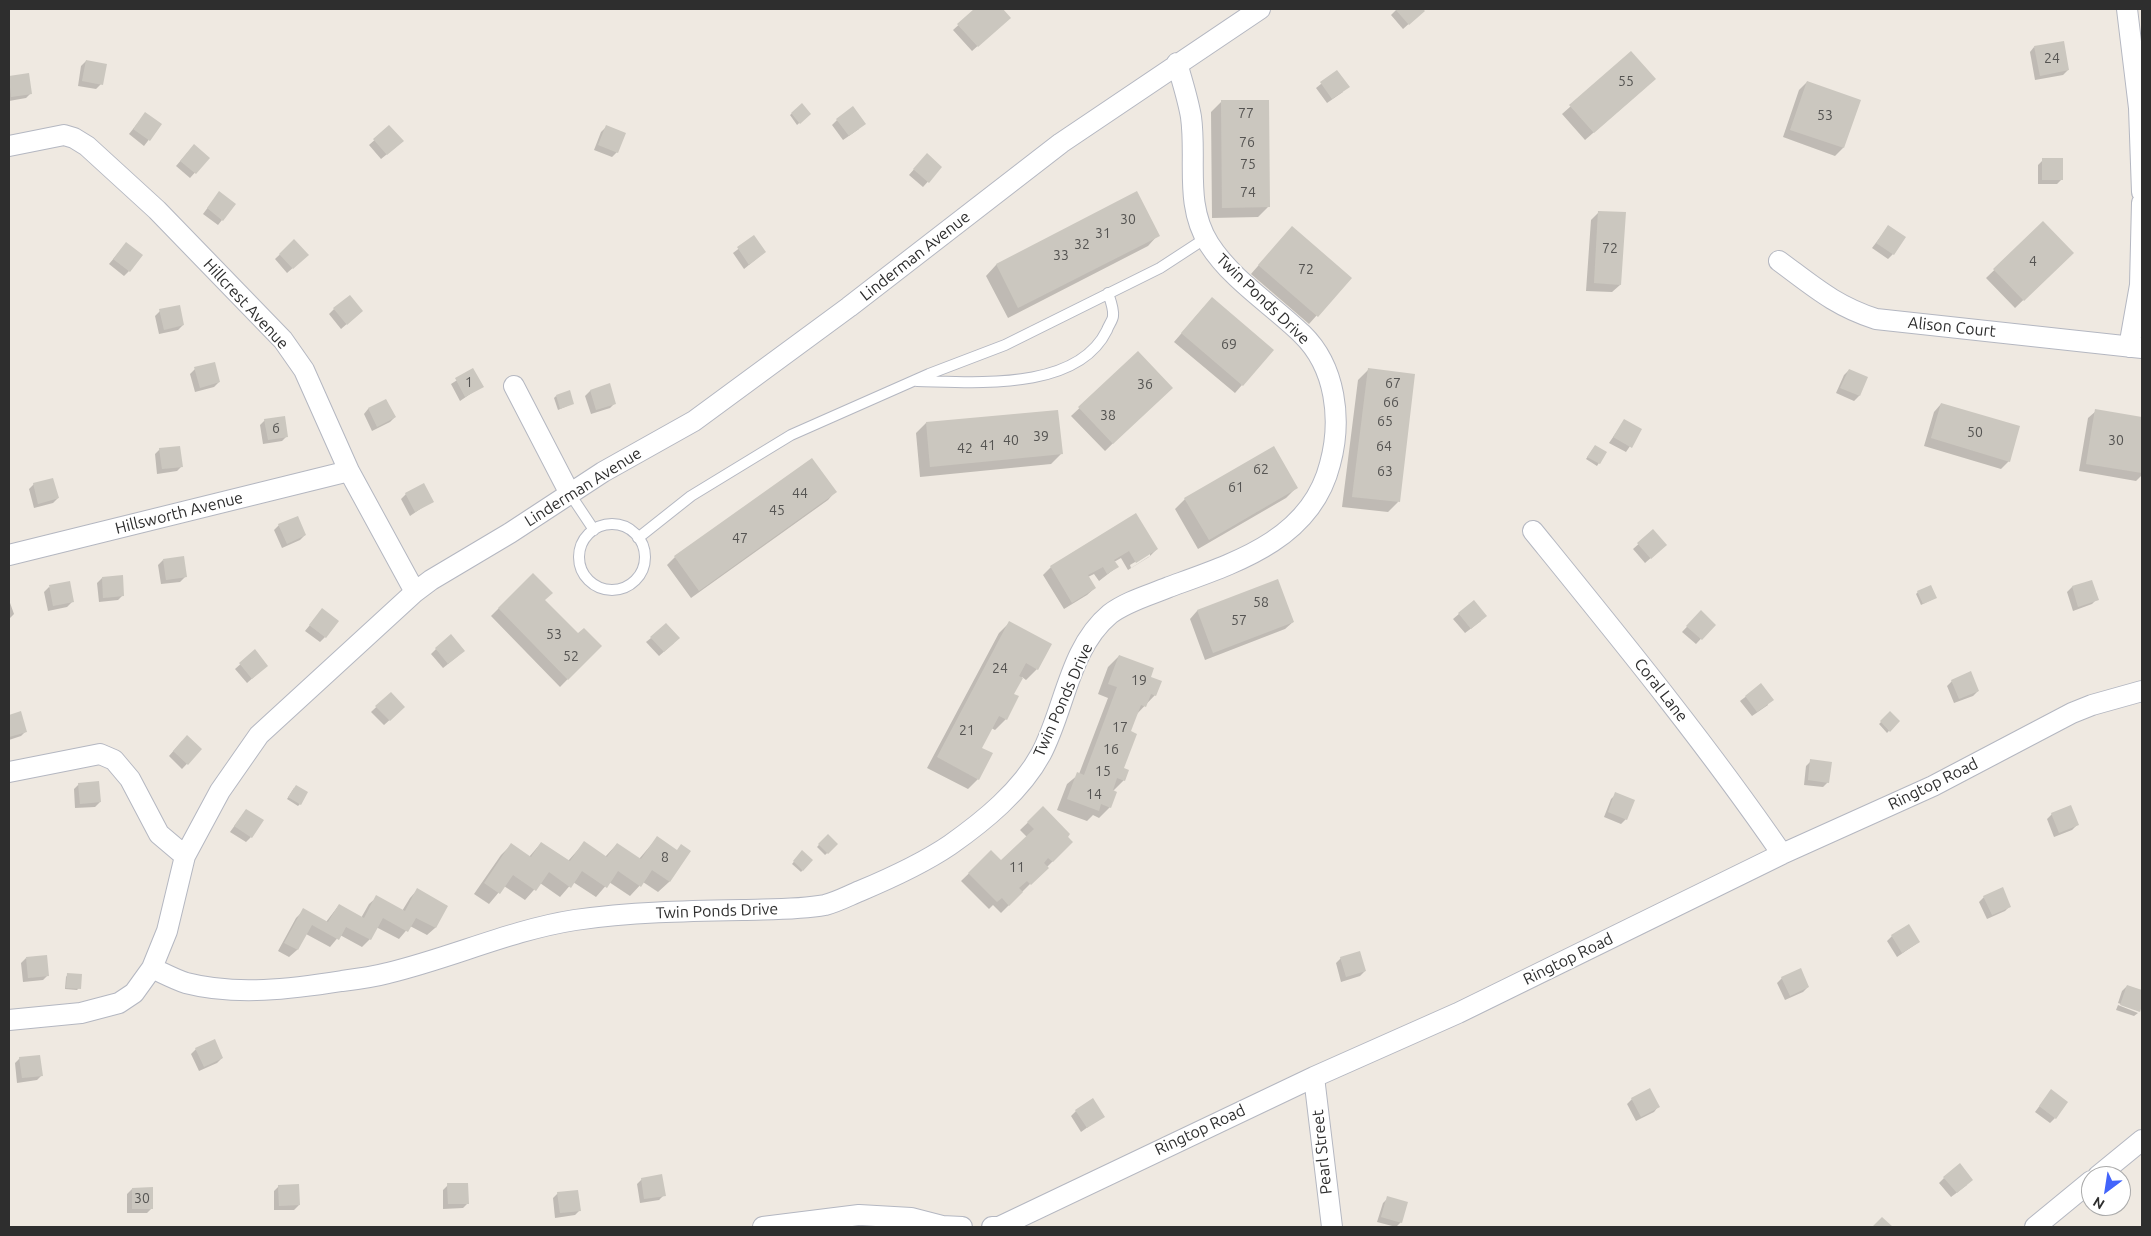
<!DOCTYPE html>
<style>
body{margin:0}
#map{position:relative;width:2151px;height:1236px;overflow:hidden;background:#efe9e1;font-family:Ubuntu,sans-serif}
canvas{display:block}
.frame{position:absolute;inset:0;border:10px solid #2e2e2e;pointer-events:none}
.north{position:absolute;left:2081px;top:1166px;width:50px;height:50px;box-sizing:border-box;background:#fff;border:1px solid #ababab;border-radius:50%;rotate:211deg;font-size:14px;font-weight:700;line-height:20px;text-align:center;color:#2e2e2e}
.north::after{content:'';display:block;margin:auto;width:18px;height:22px;background:#4264fb;clip-path:polygon(50% 0,100% 100%,50% 72%,0 100%)}
</style>
<div id="map">
<canvas width="2151" height="1236"></canvas>
<div class="frame"></div>
<div class="north">N</div>
</div>
<script>
const c = document.querySelector('canvas').getContext('2d');
c.lineJoin = 'round';
function fill(path, color) {
  c.fillStyle = color;
  c.fill(path, 'evenodd');
}
function strokePath(path, color, width, dash) {
  c.strokeStyle = color;
  c.lineWidth = width;
  c.lineCap = dash ? 'butt' : 'round';
  c.setLineDash(dash || []);
  c.stroke(path);
}
function label(font, color, halo, rows, align = 'center') {
  c.font = font + ' Ubuntu,sans-serif';
  c.lineWidth = 4;
  c.setLineDash([]);
  c.textBaseline = 'middle';
  c.strokeStyle = halo;
  c.fillStyle = color;
  for (const [text, x, y, turn = 0] of rows) {
    c.save();
    c.translate(x, y);
    c.rotate((+turn || 0) * Math.PI / 180);
    c.textAlign = isNaN(turn) ? turn : align;
    if (halo) c.strokeText(text, 0, 0);
    c.fillText(text, 0, 0);
    c.restore();
  }
}
const shadow = new Path2D(`
 M976 9H1001L1009 18 972 51 953 30Z
 M1397 9H1421L1423 11 1403 29 1391 15Z
 M2034 47 2068 70 2063 75 2035 80 2030 52Z
 M1631 53 1646 87 1585 140 1562 114Z
 M86 61 101 84 96 89 78 86 81 66Z
 M1337 71 1343 92 1327 103 1316 88Z
 M28 74 31 93 26 98 9 101V78Z
 M1807 82 1859 100 1843 148 1835 156 1783 137 1799 90Z
 M1222 101 1268 207 1258 217 1212 218 1211 112Z
 M802 105 809 114 797 125 790 115Z
 M145 114 160 125 144 146 129 134Z
 M837 120 859 129 843 140 832 125Z
 M389 127 397 146 381 159 369 145Z
 M606 127 617 152 612 157 594 150 601 132Z
 M189 151 208 158 190 178 176 166Z
 M922 160 941 167 923 187 909 175Z
 M2043 160 2062 179 2057 184H2038V165Z
 M1137 193 1158 235 1148 246 1008 318 986 276 996 265Z
 M215 198 222 220 218 225 203 214Z
 M1599 212 1620 285 1612 292 1586 291 1591 220Z
 M2043 223 2072 253 2015 308 1986 278Z
 M1888 227 1893 254 1888 259 1872 248Z
 M1285 235 1350 278 1309 324 1251 274Z
 M754 237 765 252 744 269 733 253Z
 M294 241 302 260 287 273 275 259Z
 M126 244 129 271 124 276 109 264Z
 M1204 307 1242 385 1235 393 1174 342Z
 M334 309 356 316 341 329 329 314Z
 M160 311 183 325 178 330 159 334 155 316Z
 M1138 353 1163 395 1105 451 1071 416Z
 M195 369 219 382 214 387 195 392 190 374Z
 M473 370 482 386 460 401 451 384Z
 M1368 370 1398 502 1388 512 1342 507 1358 380Z
 M1849 370 1866 378 1859 396 1854 401 1836 393 1844 375Z
 M609 385 615 403 610 408 591 414 585 396 590 391Z
 M556 396 572 404 558 410 554 398Z
 M386 400 395 417 390 422 372 431 364 414 368 409Z
 M1941 404 2009 461 2001 469 1924 446 1934 412Z
 M2096 411 2142 419V475L2136 481 2079 471 2088 418Z
 M265 420 287 436 282 441 263 444 260 425Z
 M1624 421 1641 430 1626 452 1609 443Z
 M926 423 1061 454 1051 464 920 477 916 433Z
 M1595 446 1606 452 1597 466 1586 459Z
 M160 449 182 466 177 471 157 474 155 454Z
 M34 484 58 498 53 503 34 508 29 489Z
 M1296 488 1286 498 1198 549 1175 509 1185 499Z
 M835 492 828 500 691 598 667 565 675 557Z
 M406 494 432 501 410 516 401 499Z
 M1135 515 1157 549 1149 557 1128 570 1121 558 1114 562 1117 567 1099 581 1094 574 1088 577 1095 588 1087 595 1064 609 1043 575 1051 567ZM1150 553V556L1131 568 1130 565Z
 M279 525 305 535 300 540 282 548 274 530Z
 M1653 531 1660 550 1645 563 1633 549Z
 M163 560 185 577 180 582 161 584 158 565Z
 M533 574 544 600 578 635 600 646 560 687 491 616Z
 M102 578 123 595 118 600 99 602 97 583Z
 M1277 581 1293 622 1285 629 1205 660 1190 619 1197 611Z
 M2091 581 2097 599 2092 604 2073 611 2067 592 2072 587Z
 M49 587 72 602 67 607 48 611 44 592Z
 M1918 592 1935 598 1921 605 1916 594Z
 M9 600 14 614 9 619Z
 M1474 601 1481 621 1465 633 1453 619Z
 M322 610 325 637 320 642 305 631Z
 M1701 612 1714 625 1696 644 1682 632Z
 M1009 623 1037 669 1026 680 1022 677 1013 694 1006 719 995 730 991 728 980 748 978 779 968 789 927 768 999 633Z
 M651 638 674 643 659 656 646 642Z
 M436 649 458 656 443 668 431 654Z
 M255 651 262 670 247 683 235 669Z
 M1119 656 1149 678 1155 695 1135 716 1129 732 1123 769 1124 780 1112 792 1110 807 1099 818 1093 815 1087 821 1057 810 1067 784 1079 774 1108 698 1098 694 1108 667Z
 M1952 681 1978 691 1973 696 1954 703 1947 686Z
 M1761 685 1768 705 1752 716 1740 701Z
 M391 693 404 707 384 725 371 712Z
 M20 713 26 731 21 736 9 740V716Z
 M1890 713 1898 721 1887 733 1879 724Z
 M182 741 201 749 182 769 169 756Z
 M1811 761 1828 782 1823 787 1804 785 1806 766Z
 M79 784 100 802 95 807 75 808 74 789Z
 M294 788 300 804 298 806 287 799Z
 M1616 794 1626 819 1621 824 1604 817 1611 799Z
 M1043 808 1072 842 1001 913 993 905 989 909 961 881 991 852 1001 862 1027 837 1020 830Z
 M246 810 251 837 246 842 230 832Z
 M2052 814 2077 825 2072 830 2054 837 2047 819Z
 M828 835 837 844 825 855 817 847Z
 M657 838 676 851 689 852 669 882 658 892 643 882 630 896 609 882 596 897 573 882 560 897 540 883 525 900 504 886 489 904 474 894 501 855 511 845 529 857 541 843 568 861 584 843 605 857 617 844 639 859Z
 M802 852 811 860 801 872 792 864Z
 M417 890 447 906 435 928 427 935 410 926 399 939 376 927 370 939 362 947 340 935 330 947 306 934 297 950 289 957 278 951 296 918 304 910 326 922 339 905 361 918 369 904 377 897 402 911 410 898Z
 M1984 897 2010 906 2005 911 1987 919 1979 902Z
 M1892 936 1919 942 1897 957 1887 941Z
 M26 958 48 975 43 980 23 982 21 963Z
 M1341 958 1365 971 1360 976 1341 982 1336 963Z
 M68 974 79 988 77 990 65 989 66 977Z
 M1782 978 1808 987 1803 992 1785 1000 1777 983Z
 M2127 986 2142 992V1002L2138 1012V1010L2118 1003 2122 991Z
 M2118 1005 2138 1013 2134 1016 2116 1010Z
 M196 1049 222 1058 217 1063 199 1071 191 1054Z
 M20 1058 42 1075 37 1080 17 1083 15 1063Z
 M2047 1096 2055 1118 2050 1123 2035 1112Z
 M1632 1099 1658 1107 1654 1112 1636 1121 1627 1104Z
 M1076 1111 1103 1116 1081 1132 1071 1116Z
 M1944 1178 1967 1185 1951 1197 1939 1183Z
 M642 1179 664 1195 659 1200 640 1203 637 1184Z
 M448 1185 468 1203 463 1208 443 1209V1190Z
 M279 1186 299 1205 294 1210H274V1191Z
 M132 1189 152 1208 147 1213H127V1194Z
 M558 1193 580 1210 575 1215 555 1218 553 1198Z
 M1388 1198 1401 1222 1396 1227 1377 1222 1383 1203Z`);
const building = new Path2D(`
 M974 9H1003L1011 18 978 47 957 24Z
 M1395 9H1423L1425 11 1409 25Z
 M2064 41 2069 70 2040 76 2034 46Z
 M1631 51 1656 79 1594 133 1569 105Z
 M86 60 107 64 103 85 82 81Z
 M1337 70 1350 87 1332 99 1320 82Z
 M29 73 32 94 11 97 9 76Z
 M1807 81 1861 100 1844 148 1790 130Z
 M1221 100H1269L1270 207 1222 208Z
 M802 103 811 114 800 124 791 113Z
 M853 106 866 124 849 136 836 119Z
 M145 112 162 124 150 141 133 129Z
 M389 125 404 141 387 155 373 139Z
 M606 125 626 133 618 153 598 145Z
 M194 144 210 158 196 174 180 161Z
 M927 153 942 167 929 183 913 169Z
 M2042 158H2063V180H2042Z
 M219 191 236 204 223 221 207 208Z
 M1137 191 1160 236 1018 308 996 264Z
 M1598 211 1626 212 1621 285 1594 283Z
 M2043 221 2074 253 2024 301 1993 269Z
 M1888 225 1906 237 1894 255 1876 243Z
 M1292 226 1352 278 1318 317 1258 265Z
 M754 235 766 252 749 265 737 247Z
 M294 239 309 255 293 269 279 254Z
 M126 242 143 255 130 272 113 259Z
 M350 295 363 311 347 325 333 308Z
 M1212 297 1274 350 1243 386 1181 333Z
 M180 305 184 325 164 330 159 309Z
 M1138 351 1173 388 1113 444 1078 407Z
 M215 362 220 382 200 388 194 367Z
 M473 368 484 387 465 397 455 378Z
 M1368 368 1415 374 1400 502 1352 497Z
 M1849 369 1868 377 1860 396 1840 388Z
 M610 383 616 404 596 410 590 390Z
 M570 390 574 404 560 409 556 395Z
 M386 399 396 417 377 427 368 408Z
 M1941 403 2020 426 2010 462 1931 438Z
 M2095 409 2142 417V473L2086 464Z
 M1058 410 1063 454 930 467 926 422Z
 M285 416 288 437 268 440 264 419Z
 M1624 419 1642 429 1632 448 1613 437Z
 M1595 445 1607 452 1600 464 1587 457Z
 M180 446 183 467 162 469 159 448Z
 M1274 446 1298 488 1209 540 1184 498Z
 M812 458 837 492 699 591 674 556Z
 M53 478 59 498 38 504 33 483Z
 M424 483 434 502 415 512 405 493Z
 M1136 513 1158 549 1136 563 1129 551 1114 560 1119 567 1107 574 1103 567 1088 575 1096 588 1072 603 1050 566Z
 M298 516 306 535 287 544 278 524Z
 M1653 529 1667 545 1651 559 1637 543Z
 M184 556 187 577 166 580 163 559Z
 M533 573 553 593 545 600 578 633 584 628 602 646 568 680 498 608Z
 M123 575 124 596 103 598 102 577Z
 M1278 579 1294 622 1213 653 1197 610Z
 M2092 580 2099 600 2078 607 2072 586Z
 M70 581 74 602 53 606 49 585Z
 M1931 585 1937 598 1923 604 1917 591Z
 M1474 600 1487 616 1471 629 1458 613Z
 M322 608 339 621 326 638 309 625Z
 M1701 610 1716 625 1702 640 1686 626Z
 M1009 621 1052 644 1038 670 1026 663 1019 676 1023 678 1014 694 1019 696 1007 720 999 716 982 748 993 753 979 780 937 757Z
 M666 623 680 638 664 652 650 637Z
 M451 634 465 651 448 664 435 648Z
 M255 649 268 666 252 679 239 663Z
 M1119 655 1154 668 1151 677 1162 681 1156 696 1151 694 1146 707 1141 705 1131 731 1137 734 1124 768 1129 770 1125 781 1117 778 1113 790 1117 792 1111 808 1101 804 1099 811 1067 799 1077 772 1084 775 1117 687 1108 684Z
 M1971 671 1979 691 1959 699 1951 680Z
 M1761 683 1774 700 1757 712 1745 696Z
 M391 692 405 707 390 721 375 706Z
 M21 711 27 732 9 737V715Z
 M1890 711 1900 721 1890 732 1880 721Z
 M187 735 202 749 188 765 173 751Z
 M1810 759 1832 762 1829 783 1808 780Z
 M99 781 101 802 80 804 78 783Z
 M296 785 308 792 301 805 288 797Z
 M1615 792 1635 800 1627 820 1608 812Z
 M2071 805 2079 825 2059 833 2051 813Z
 M1043 806 1070 834 1068 837 1073 842 1053 862 1048 858 1044 863 1049 868 1031 885 1027 881 1019 888 1023 892 1009 906 1002 898 997 902 968 873 991 850 1001 860 1034 829 1027 822Z
 M246 809 264 820 252 838 234 826Z
 M828 834 838 844 828 854 818 844Z
 M657 836 677 850 681 844 691 851 670 882 652 870 641 887 618 871 607 888 582 871 571 888 549 872 536 891 513 875 500 894 484 883 511 843 531 857 541 842 570 861 584 841 607 857 617 843 641 859Z
 M802 850 813 860 803 871 793 861Z
 M2003 887 2011 907 1992 915 1983 896Z
 M417 888 448 906 436 928 416 918 408 932 383 918 371 940 346 927 339 940 312 925 298 950 284 943 303 908 328 922 339 904 364 918 376 895 405 911Z
 M1909 924 1920 942 1902 953 1891 935Z
 M1360 951 1366 971 1346 977 1340 957Z
 M47 955 49 976 28 978 26 957Z
 M1801 968 1809 987 1790 996 1781 977Z
 M67 973 82 974 81 989 66 988Z
 M2127 985 2142 990V1006L2140 1012 2120 1005Z
 M215 1039 223 1058 204 1067 195 1048Z
 M40 1055 43 1076 22 1078 19 1057Z
 M1650 1088 1660 1107 1641 1117 1631 1098Z
 M2051 1089 2068 1102 2056 1119 2039 1106Z
 M1093 1098 1105 1117 1087 1128 1075 1110Z
 M1960 1163 1973 1180 1957 1193 1943 1177Z
 M662 1174 666 1196 644 1199 641 1178Z
 M447 1183H468L469 1204H448Z
 M299 1184 300 1205 279 1206 278 1185Z
 M153 1187V1209H132V1188Z
 M578 1190 581 1211 560 1213 557 1192Z
 M1387 1196 1408 1202 1402 1223 1381 1217Z
 M1882 1217 1893 1227H1872Z`);
const service = new Path2D(`
 M917 381C974 382 1077 392 1107 330 1108 326 1113 320 1113 316 1114 309 1110 299 1108 293
 M570 494 594 530
 M579 557a33 33 0 1 1 66 0a33 33 0 1 1-66 0Z
 M638 538 691 496 791 435 929 374 1005 345 1160 268 1206 238`);
const minor = new Path2D(`
 M2127 9 2139 108 2142 192
 M9 146 64 135 74 138 87 146 157 210 283 340 304 370 349 471 415 592
 M1779 261C1813 286 1835 306 1876 319L2142 348
 M2129 347 2140 285 2142 203
 M514 386 570 494
 M1533 531C1619 637 1705 742 1782 854
 M9 555 349 471
 M9 772 100 754 114 760 130 779 159 834 185 856
 M152 968C163 973 174 979 186 983 236 996 292 989 342 981 358 979 373 977 388 973 451 958 511 930 575 920 630 912 686 911 742 910 769 909 798 910 825 905 837 902 848 896 860 891 891 878 922 864 950 845 984 821 1021 791 1041 754 1065 709 1069 648 1110 614 1127 601 1150 595 1169 587 1235 563 1311 540 1330 464 1342 420 1336 367 1302 334 1271 304 1232 280 1209 244 1184 204 1197 160 1191 117 1188 99 1182 81 1177 63
 M9 1020 81 1013 119 1003 134 993 152 968 167 931 185 856 220 791 259 735 415 592 431 580 510 533 603 472 694 421 849 307 1061 143 1260 9
 M1314 1077 1332 1227
 M2098 1176 2142 1140
 M763 1227 859 1215 911 1218 942 1226 962 1227
 M992 1227H999L1314 1077 1458 1013 1782 854 1933 786 2072 713 2092 705 2142 691
 M2035 1227 2091 1181`);
const numberNames = [
 ["24",2052,58],
 ["55",1626,81],
 ["77",1246,113],
 ["53",1825,115],
 ["76",1247,142],
 ["75",1248,164],
 ["74",1248,192],
 ["30",1128,219],
 ["31",1103,233],
 ["32",1082,244],
 ["72",1610,248],
 ["33",1061,255],
 ["4",2033,261],
 ["72",1306,269],
 ["69",1229,344],
 ["1",469,382],
 ["67",1393,383],
 ["36",1145,384],
 ["66",1391,402],
 ["38",1108,415],
 ["65",1385,421],
 ["6",276,428],
 ["50",1975,432],
 ["39",1041,436],
 ["40",1011,440],
 ["30",2116,440],
 ["41",988,445],
 ["64",1384,446],
 ["42",965,448],
 ["62",1261,469],
 ["63",1385,471],
 ["61",1236,487],
 ["44",800,493],
 ["45",777,510],
 ["47",740,538],
 ["58",1261,602],
 ["57",1239,620],
 ["53",554,634],
 ["52",571,656],
 ["24",1000,668],
 ["19",1139,680],
 ["17",1120,727],
 ["21",967,730],
 ["16",1111,749],
 ["15",1103,771],
 ["14",1094,794],
 ["8",665,857],
 ["11",1017,867],
 ["30",142,1198]
];
const streetNames = [
 ["Linderman Avenue",915,256,-38],
 ["Twin Ponds Drive",1263,299,44],
 ["Hillcrest Avenue",246,304,47],
 ["Alison Court",1952,327,6],
 ["Linderman Avenue",583,487,-32],
 ["Hillsworth Avenue",179,513,-14],
 ["Coral Lane",1661,690,52],
 ["Twin Ponds Drive",1063,700,-66],
 ["Ringtop Road",1933,784,-26],
 ["Twin Ponds Drive",717,911,-2],
 ["Ringtop Road",1568,959,-26],
 ["Ringtop Road",1200,1130,-25],
 ["Pearl Street",1322,1152,-96]
];
fill(shadow, '#0003');
fill(building, '#cbc7bf');
strokePath(service, '#b4b7c1', 12);
strokePath(minor, '#b4b7c1', 22);
strokePath(service, '#fff', 10);
strokePath(minor, '#fff', 20);
label('14px', '#555452', null, numberNames);
label('16px', '#2e2e2e', '#fff', streetNames);
</script>
